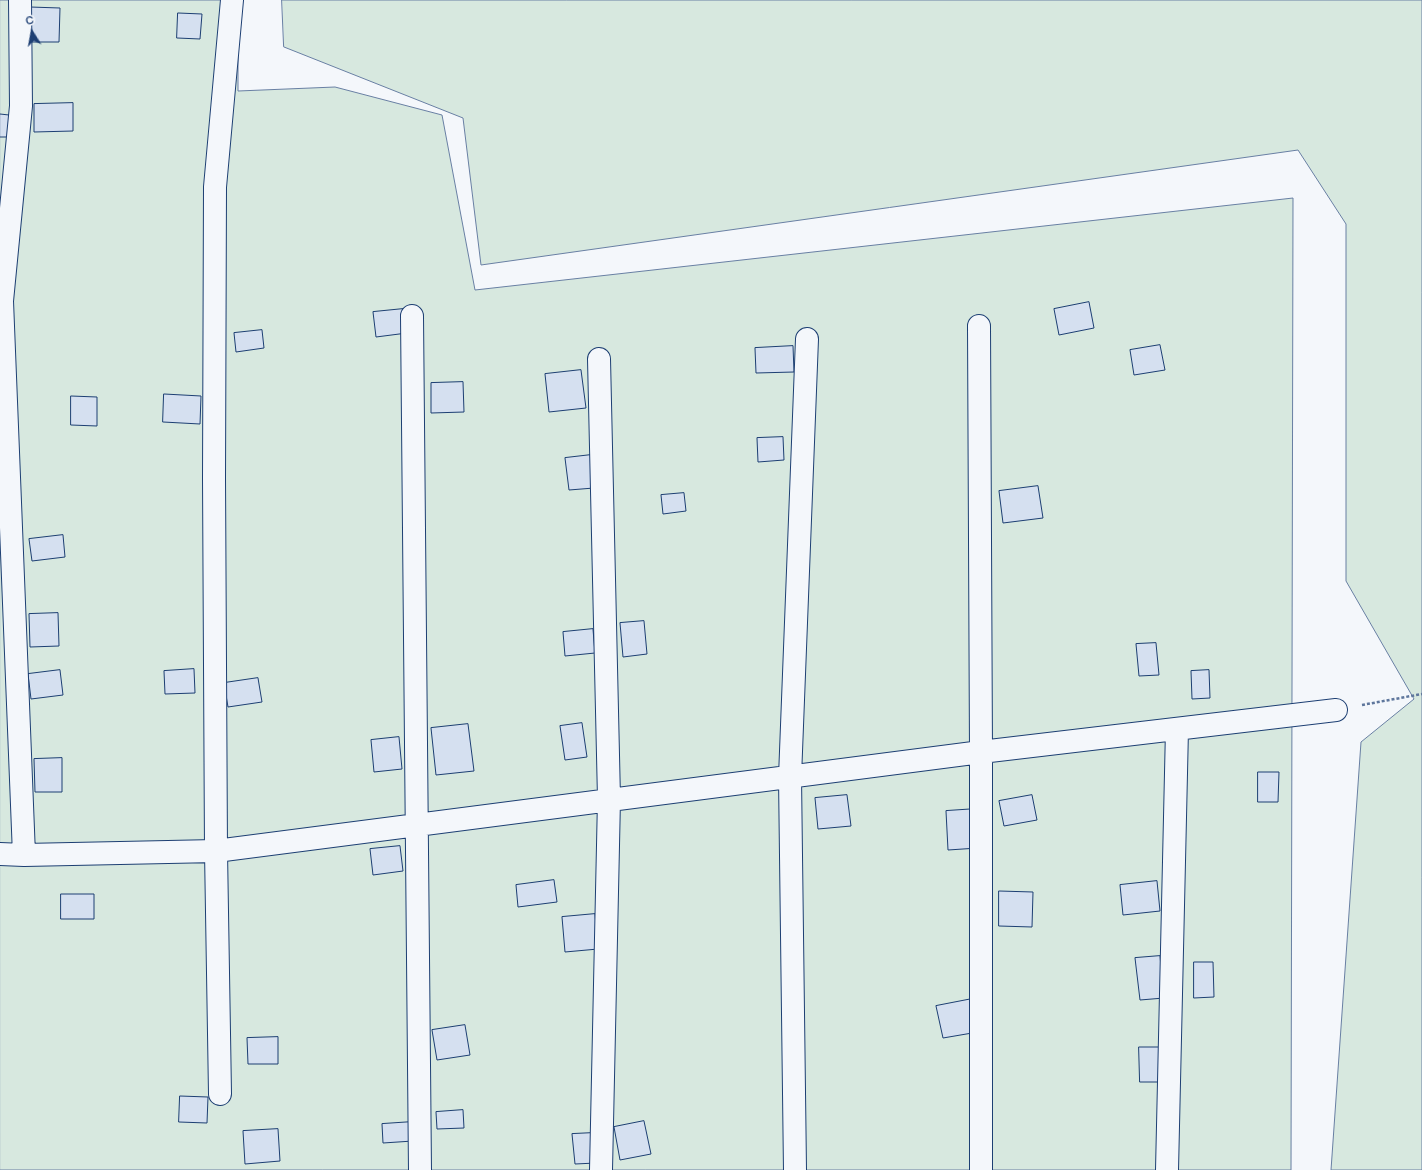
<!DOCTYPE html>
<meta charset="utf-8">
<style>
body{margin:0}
#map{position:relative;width:1422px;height:1170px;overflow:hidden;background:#f4f7fb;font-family:Manrope,sans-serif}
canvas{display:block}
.north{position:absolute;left:12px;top:12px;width:40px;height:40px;-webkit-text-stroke:3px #f4f7fb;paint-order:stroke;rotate:349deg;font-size:11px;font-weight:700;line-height:16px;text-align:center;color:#1d3f73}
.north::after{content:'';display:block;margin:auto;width:14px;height:18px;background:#1d3f73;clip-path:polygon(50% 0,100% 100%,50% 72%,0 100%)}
</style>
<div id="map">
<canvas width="1422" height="1170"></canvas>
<div class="north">С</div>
</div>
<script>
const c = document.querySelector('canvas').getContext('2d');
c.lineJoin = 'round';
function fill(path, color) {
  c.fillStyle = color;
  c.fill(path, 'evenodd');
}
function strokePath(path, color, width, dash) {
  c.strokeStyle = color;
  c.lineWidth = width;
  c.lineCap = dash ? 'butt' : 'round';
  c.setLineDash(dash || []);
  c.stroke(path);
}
const green = new Path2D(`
 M0 0H238V91L335 87 442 115 475 290 1293 198 1291 1170H0Z
 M282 0H1422V1170H1331L1361 742 1414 699 1346 581V224L1298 150 481 265 463 118 284 47Z`);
const building = new Path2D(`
 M30 7 60 8 59 42H29Z
 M178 13 202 14 200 39 177 38Z
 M73 103V131L34 132V104Z
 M0 114 9 115 8 137H0Z
 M1089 302 1094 328 1059 335 1054 309Z
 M403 309 407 333 376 337 373 312Z
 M262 330 264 348 236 352 234 333Z
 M1160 345 1165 370 1134 375 1130 350Z
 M793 346 794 372 756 373 755 348Z
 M581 370 586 408 549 412 545 374Z
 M463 382 464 412 431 413V383Z
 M164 394 201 396 200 424 163 422Z
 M71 396 97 397V426L71 425Z
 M783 437 784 460 758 462 757 438Z
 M591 455 594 488 569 490 565 458Z
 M1038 486 1043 518 1003 523 999 491Z
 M684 493 686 511 663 514 661 495Z
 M63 535 65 557 32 561 29 539Z
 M58 613 59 646 30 647 29 614Z
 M644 621 647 654 623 657 620 623Z
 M593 629 595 653 565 656 563 632Z
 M1156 643 1159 675 1139 676 1136 644Z
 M194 669 195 693 165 694 164 671Z
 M60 670 63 695 31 699 28 674Z
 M1209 670 1210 698 1192 699 1191 671Z
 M258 678 262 702 228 707 224 683Z
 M582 723 587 757 565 760 560 726Z
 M468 724 474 771 436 775 431 728Z
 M399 737 402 769 374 772 371 740Z
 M62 758V792H35L34 759Z
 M1258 772H1279L1278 802H1258Z
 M847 795 851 826 818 829 815 798Z
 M1032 795 1037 820 1004 826 999 801Z
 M976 809 978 848 948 850 946 811Z
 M400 846 403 871 373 875 370 849Z
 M554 880 557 902 518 907 516 885Z
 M1157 881 1160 911 1123 915 1120 885Z
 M999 891 1033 892 1032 927 999 926Z
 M61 894H94V919H61Z
 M595 914 598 949 565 952 562 917Z
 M1160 956 1164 998 1140 1000 1135 958Z
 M1194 962H1213L1214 997 1194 998Z
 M972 999 978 1032 943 1038 936 1006Z
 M465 1025 470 1055 437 1060 432 1030Z
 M278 1037V1064H248L247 1038Z
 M1139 1047H1162V1082H1140Z
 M180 1096 208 1097 207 1123 179 1122Z
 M463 1110 464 1128 437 1129 436 1112Z
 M644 1121 651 1154 620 1160 614 1127Z
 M412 1122 413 1141 383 1143 382 1124Z
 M278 1129 280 1161 245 1164 243 1131Z
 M593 1133 596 1163 575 1164 572 1134Z`);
const path = new Path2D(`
 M1362 705 1422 694`);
const minor = new Path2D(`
 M20 0 21 106 2 301 24 855
 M412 316 420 1170
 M979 326 981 752V1170
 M599 359 609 799 601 1170
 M0 854 24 855 216 851 981 752 1336 710
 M220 1094 216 851 214 478 215 187 232 0
 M795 1170 790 777 807 339
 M1167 1170 1177 729`);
fill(green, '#d7e8df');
strokePath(green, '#687fa3', 1);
fill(building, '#d5e0f0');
strokePath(building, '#1d3f73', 1);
strokePath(minor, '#1d3f73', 24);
strokePath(path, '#5e769c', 2.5, [3, 2]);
strokePath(minor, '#f4f7fb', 22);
</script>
